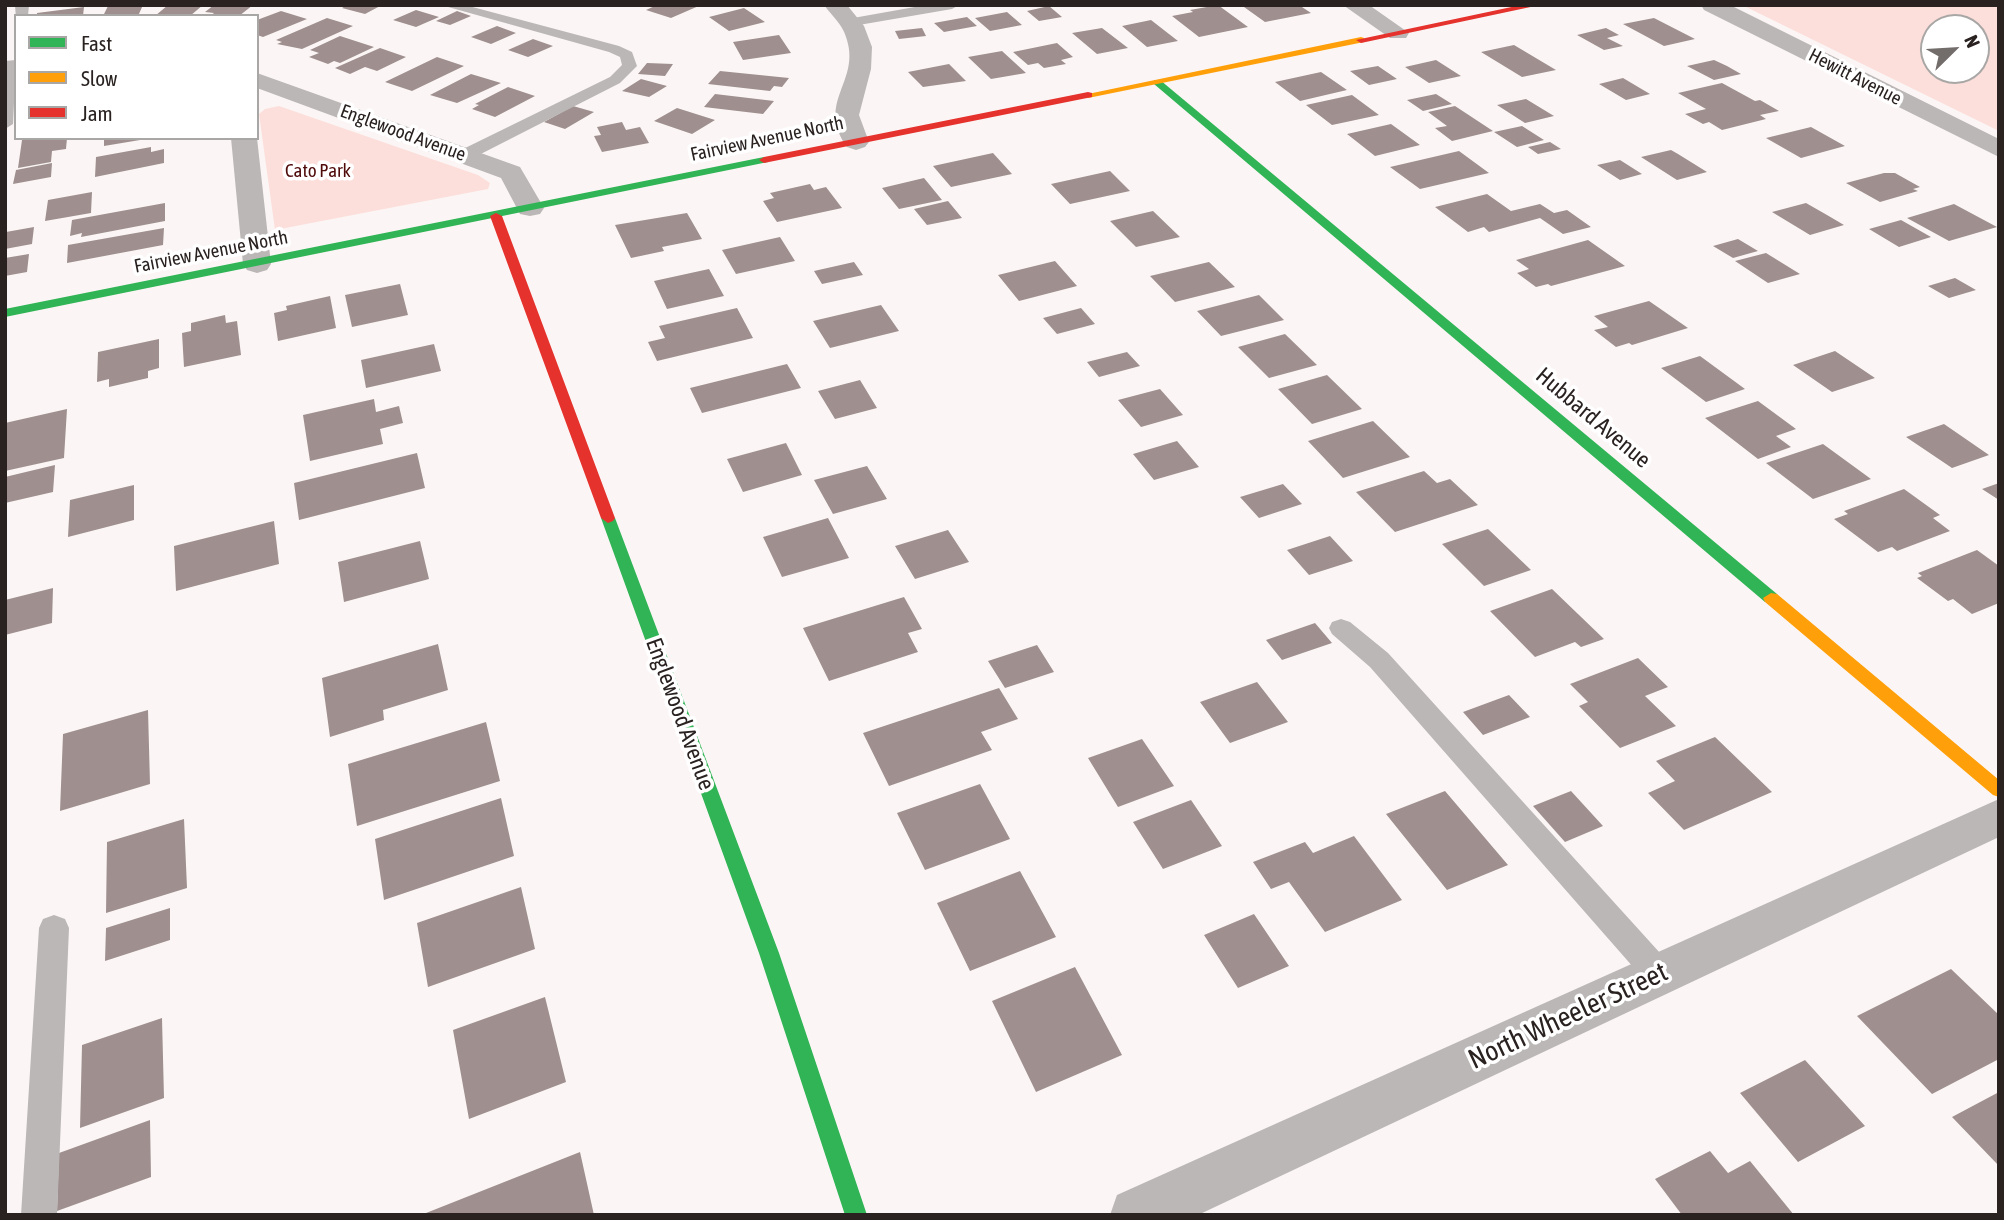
<!DOCTYPE html>
<style>
body{margin:0}
#map{position:relative;width:2004px;height:1220px;overflow:hidden;background:#fbf6f5;font-family:"Asap Condensed",sans-serif}
canvas{display:block}
.frame{position:absolute;inset:0;border:7px solid #292221;pointer-events:none}
.legend{position:absolute;left:14px;top:14px;width:245px;height:126px;box-sizing:border-box;background:#fff;border:2px solid #a9a7a6;margin:0;padding:9px 12px;list-style:none;font-size:21px;color:#292221}
.legend li{display:flex;align-items:center;gap:14px;height:35px}
.legend b{width:35px;border:2px solid #a9a7a6}
.north{position:absolute;left:1920px;top:14px;width:70px;height:70px;box-sizing:border-box;background:#fff;border:2px solid #a9a7a6;border-radius:50%;rotate:66deg;font-size:19px;font-weight:700;line-height:28px;text-align:center;color:#292221}
.north::after{content:'';display:block;margin:auto;width:24px;height:32px;background:#726c6b;clip-path:polygon(50% 0,100% 100%,50% 72%,0 100%)}
</style>
<div id="map">
<canvas width="2004" height="1220"></canvas>
<div class="frame"></div>
<ul class="legend">
<li><b style="height:9px;background:#30b455"></b>Fast</li>
<li><b style="height:9px;background:#ff9f0a"></b>Slow</li>
<li><b style="height:9px;background:#e5322d"></b>Jam</li>
</ul>
<div class="north">N</div>
</div>
<script>
const c = document.querySelector('canvas').getContext('2d');
c.lineJoin = 'round';
function fill(path, color) {
  c.fillStyle = color;
  c.fill(path, 'evenodd');
}
function label(font, color, halo, rows, align = 'center') {
  c.font = font + ' "Asap Condensed",sans-serif';
  c.lineWidth = 7;
  c.setLineDash([]);
  c.textBaseline = 'middle';
  c.strokeStyle = halo;
  c.fillStyle = color;
  for (const [text, x, y, turn = 0] of rows) {
    c.save();
    c.translate(x, y);
    c.rotate((+turn || 0) * Math.PI / 180);
    c.textAlign = isNaN(turn) ? turn : align;
    if (halo) c.strokeText(text, 0, 0);
    c.fillText(text, 0, 0);
    c.restore();
  }
}
const green = new Path2D(`
 M1742 5H1999V131ZM1934 28H1976V70H1934Z
 M279 106 478 175 490 183 488 189 275 230 259 114 265 109Z`);
const building = new Path2D(`
 M143 5 138 16H103L108 6Z
 M168 5H203L190 16H155Z
 M214 5H253L239 16H210L214 13 205 12Z
 M347 5H382L365 14 342 8Z
 M657 5H701L671 18 646 10Z
 M1218 5 1248 27 1199 37 1172 16 1193 12 1190 10Z
 M1256 5H1299L1311 13 1265 22 1244 7Z
 M1049 6 1062 17 1039 21 1027 11Z
 M84 7 83 16H37V13Z
 M744 8 765 22 729 31 709 17Z
 M416 10 439 17 416 27 393 20Z
 M281 11 307 19 263 37 257 35V20Z
 M457 11 471 16 450 25 436 21Z
 M1007 12 1022 25 990 31 975 18Z
 M967 17 977 26 944 32 934 23Z
 M327 18 353 26 302 49 277 44 282 42 276 40Z
 M1654 18 1695 39 1664 46 1623 24Z
 M1151 20 1178 41 1147 47 1122 26Z
 M497 26 516 33 491 44 471 37Z
 M922 28 926 36 899 39 895 31Z
 M1102 28 1128 48 1097 54 1072 33Z
 M1606 28 1619 35 1607 38 1623 46 1604 50 1577 35Z
 M779 35 791 53 743 60 733 42Z
 M340 36 374 47 340 63 334 61 328 64 309 57 319 53 310 50Z
 M533 39 553 46 528 57 508 50Z
 M1057 43 1073 57 1061 60 1066 64 1044 68 1038 63 1028 65 1013 52Z
 M1514 45 1556 70 1522 77 1481 52Z
 M380 48 406 57 377 71 365 67 350 74 335 68Z
 M1002 51 1026 73 991 79 968 57Z
 M437 57 464 66 412 91 385 82Z
 M1436 60 1461 76 1429 83 1405 67Z
 M1714 60 1727 66 1741 74 1714 80 1687 66Z
 M647 63 673 64 665 76 638 74Z
 M949 64 966 81 923 87 908 72Z
 M1378 66 1397 79 1369 85 1350 71Z
 M720 71 789 78 782 87 774 86 770 91 708 84Z
 M1321 72 1347 90 1300 101 1275 82Z
 M471 74 501 83 457 103 430 95Z
 M1623 78 1650 94 1626 100 1599 84Z
 M641 79 667 86 649 97 622 91Z
 M1722 83 1755 101 1760 100 1779 111 1760 115 1766 119 1722 130 1709 122 1703 124 1685 114 1706 109 1678 93Z
 M508 87 535 96 495 117 472 109 479 105 475 104Z
 M715 94 774 101 763 114 704 107Z
 M1436 94 1452 104 1423 111 1407 100Z
 M1352 95 1379 115 1332 125 1306 105Z
 M1526 99 1554 116 1525 123 1497 105Z
 M573 106 594 112 565 129 544 122Z
 M1455 106 1493 131 1452 141 1435 128 1447 126 1428 112Z
 M677 108 715 120 692 134 654 121Z
 M622 122 626 130 640 127 649 143 602 152 594 136 601 135 597 127Z
 M1391 124 1420 145 1375 156 1347 134Z
 M1522 126 1544 140 1517 147 1494 132Z
 M1811 127 1845 146 1801 158 1766 138Z
 M34 138H67L66 149 52 151 51 162 18 168 22 140Z
 M104 138H140V140L104 146Z
 M1550 142 1561 149 1538 154 1528 147Z
 M151 147V152L164 149V163L95 177 96 157Z
 M1671 150 1678 154 1707 172 1677 180 1641 157Z
 M1459 151 1489 173 1420 189 1390 167Z
 M993 153 1012 174 951 187 933 166Z
 M1620 160 1642 174 1620 180 1597 165Z
 M52 163 51 177 13 184 16 170Z
 M1110 171 1130 191 1070 204 1051 184Z
 M1884 173H1895L1920 187 1913 189 1918 191 1880 202 1846 183Z
 M924 178 942 200 899 209 882 188Z
 M810 184 814 190 826 187 842 208 777 222 763 201 774 198 770 193Z
 M92 192 91 213 45 221 48 200Z
 M1487 194 1511 211 1540 204 1554 213 1567 210 1591 227 1563 234 1540 218 1489 232 1484 227 1468 232 1435 207Z
 M948 201 962 218 927 225 914 209Z
 M165 203V221L81 237 82 233 70 236 72 220Z
 M1806 203 1827 215 1844 225 1810 235 1772 212Z
 M1954 204 1997 227 1949 241 1907 218Z
 M1153 211 1180 237 1136 247 1110 221Z
 M687 213 702 239 662 247 664 251 631 258 615 225Z
 M1901 220 1931 237 1899 247 1869 229Z
 M34 227 32 244 5 249 6 232Z
 M164 228 163 245 67 263 68 245Z
 M780 237 795 261 736 274 722 250Z
 M1738 239 1758 251 1733 258 1713 246Z
 M1588 240 1625 266 1551 286 1548 284 1536 287 1517 273 1529 269 1516 260Z
 M1766 253 1800 274 1768 283 1735 261Z
 M29 254 27 272 5 276V258Z
 M1055 261 1077 286 1019 301 998 275Z
 M854 262 863 275 822 284 814 271Z
 M1209 262 1235 287 1175 302 1150 276Z
 M709 269 724 296 667 309 654 281Z
 M1955 278 1976 290 1949 298 1928 286Z
 M400 284 408 315 352 327 345 295Z
 M1259 295 1284 320 1221 336 1197 311Z
 M330 296 336 328 278 341 274 313 287 310 286 306Z
 M1649 301 1688 328 1632 345 1629 343 1616 347 1594 330 1608 327 1594 316Z
 M881 305 899 331 830 348 813 321Z
 M737 308 753 338 657 361 648 342 665 338 659 326Z
 M1081 308 1095 324 1057 334 1043 318Z
 M225 315 226 323 237 321 241 355 184 367 182 333 191 331V323Z
 M1285 334 1317 365 1269 378 1238 347Z
 M159 339V368L148 371V378L109 387V379L97 382 98 352Z
 M434 344 441 371 366 388 361 360Z
 M1835 351 1875 378 1832 392 1793 365Z
 M1127 352 1140 366 1099 377 1087 362Z
 M1700 356 1745 389 1706 402 1661 368Z
 M787 364 801 388 702 413 690 388Z
 M1327 375 1362 409 1312 424 1278 389Z
 M860 380 877 408 835 419 818 391Z
 M1160 389 1183 415 1141 427 1118 400Z
 M374 399 376 412 399 406 403 423 380 429 383 444 310 461 303 415Z
 M1758 401 1796 429 1776 436 1791 447 1758 459 1705 418Z
 M67 409 64 458 5 471V423Z
 M1373 421 1410 457 1343 478 1308 441Z
 M1944 424 1989 455 1952 468 1906 437Z
 M1177 441 1199 467 1154 480 1133 454Z
 M786 443 802 475 743 492 727 459Z
 M1823 444 1871 479 1813 499 1766 463Z
 M417 453 425 488 299 520 294 483Z
 M55 465 53 492 5 503V477Z
 M867 466 887 499 833 514 814 480Z
 M1424 471 1437 483 1450 479 1478 505 1395 532 1356 492Z
 M1999 483V500L1982 489Z
 M1283 484 1302 504 1259 518 1240 497Z
 M134 485V520L68 537 70 500Z
 M1904 489 1940 515 1933 518 1950 531 1897 551 1892 547 1878 552 1834 519 1848 514 1844 511Z
 M828 518 849 558 782 577 763 537Z
 M274 521 279 564 176 591 174 546Z
 M1488 529 1531 570 1484 586 1442 544Z
 M948 530 969 562 915 579 895 546Z
 M1330 536 1353 561 1309 575 1287 550Z
 M420 541 429 579 344 602 338 562Z
 M1977 550 1999 566V603L1972 614 1953 599 1948 601 1917 578 1922 576 1918 573Z
 M53 588 52 623 5 635V600Z
 M1552 589 1604 639 1581 647 1575 642 1535 657 1490 611Z
 M904 597 922 629 908 633 918 652 829 681 803 628Z
 M1315 623 1332 643 1282 660 1266 640Z
 M438 644 448 690 383 710 384 720 330 737 322 678Z
 M1037 645 1054 672 1005 688 988 661Z
 M1638 658 1668 687 1645 696 1676 726 1620 748 1579 706 1588 702 1570 684Z
 M1257 682 1288 722 1230 743 1200 702Z
 M999 688 1018 719 981 732 992 750 889 786 863 733Z
 M1509 695 1530 717 1483 735 1463 712Z
 M148 710 150 784 60 811 63 734Z
 M486 722 500 781 357 826 348 764Z
 M1715 737 1772 792 1684 830 1648 793 1675 781 1656 761Z
 M1142 739 1174 786 1118 807 1088 758Z
 M980 784 1010 839 925 870 897 813Z
 M1445 791 1508 865 1447 890 1386 814Z
 M1571 791 1603 826 1565 842 1533 806Z
 M501 798 514 856 384 900 375 839Z
 M1191 800 1222 846 1163 869 1133 822Z
 M184 819 187 888 106 913 107 842Z
 M1354 836 1402 900 1325 932 1289 882 1271 889 1253 862 1305 842 1313 853Z
 M1020 871 1056 937 970 971 937 903Z
 M521 887 535 949 428 987 417 923Z
 M170 908V940L105 961 106 928Z
 M1254 914 1289 966 1238 988 1204 935Z
 M1075 967 1122 1055 1036 1092 992 1001Z
 M1951 969 1999 1015V1059L1932 1094 1857 1016Z
 M545 997 566 1082 469 1119 453 1030Z
 M162 1018 164 1098 80 1128 82 1045Z
 M1805 1060 1865 1126 1798 1162 1740 1093Z
 M1999 1092V1166L1952 1117Z
 M150 1120 151 1177 57 1211 59 1153Z
 M1710 1151 1728 1173 1750 1161 1794 1215H1682L1655 1179Z
 M580 1152 594 1215H421Z`);
const lane = new Path2D(`
 M15 5H29L28 16H16V19Z
 M441 5H465L619 46 632 52 637 66 620 83 469 160H457L455 156 457 152 610 77 622 65 620 57 609 52Z
 M926 5H959L952 9 853 26 846 22 853 18Z
 M16 61 13 124 5 129V82L9 65Z
 M1341 619 1350 622 1388 653 1670 964 1674 974 1670 984 1659 988 1648 984 1370 667 1332 634 1329 628 1332 622Z
 M54 915 65 919 69 928 57 1215H21L39 928 43 919Z`);
const street = new Path2D(`
 M824 5H847L864 26 872 47 871 69 859 115 869 142 865 147 856 150 847 147C815 101 862 82 846 37 842 24 832 16 824 5Z
 M1343 5H1369L1409 33 1406 38H1390Z
 M1701 5H1730L1999 139V157L1704 10Z
 M16 60V74L5 75V61Z
 M257 73 520 167 544 208 540 214 530 216 520 214 501 178 257 88Z
 M231 138H257L271 264 267 270 257 273 247 270 243 264Z
 M1999 799V837L1198 1215H1110L1117 1195Z`);
const fast = new Path2D(`
 M1154 80H1160L1777 594 1779 598 1777 602H1765L1154 84Z
 M764 157 769 160 768 162 5 317V309Z
 M608 513 615 518 779 953 867 1215H845L759 953 601 518Z`);
const slow = new Path2D(`
 M1361 37 1364 38V42L1088 98 1083 95Z
 M1771 593 1777 594 1999 780V797L1993 795 1765 602 1763 598Z`);
const jam = new Path2D(`
 M1521 5H1540L1361 43 1356 40Z
 M1088 92 1092 93V97L764 163 759 160 764 157Z
 M496 213 502 216 615 518 613 521 608 523 601 518 490 216Z`);
const farStreetnames = [
 ["Hewitt Avenue",1855,77,27],
 ["Englewood Avenue",403,133,20],
 ["Fairview Avenue North",767,139,-12],
 ["Fairview Avenue North",211,252,-11]
];
const farParknames = [
 ["Cato Park",318,171]
];
const streetNames = [
 ["Hubbard Avenue",1593,418,40],
 ["Englewood Avenue",680,714,70]
];
const nearStreetnames = [
 ["North Wheeler Street",1568,1016,-25]
];
fill(green, '#fcdfdb');
fill(building, '#9f908f');
fill(lane, '#bab7b6');
fill(street, '#bab7b6');
fill(fast, '#30b455');
fill(slow, '#ff9f0a');
fill(jam, '#e5322d');
label('19px', '#292221', '#fff', farStreetnames);
label('19px', '#4f0a0a', '#fff', farParknames);
label('23px', '#292221', '#fff', streetNames);
label('28px', '#292221', '#fff', nearStreetnames);
</script>
